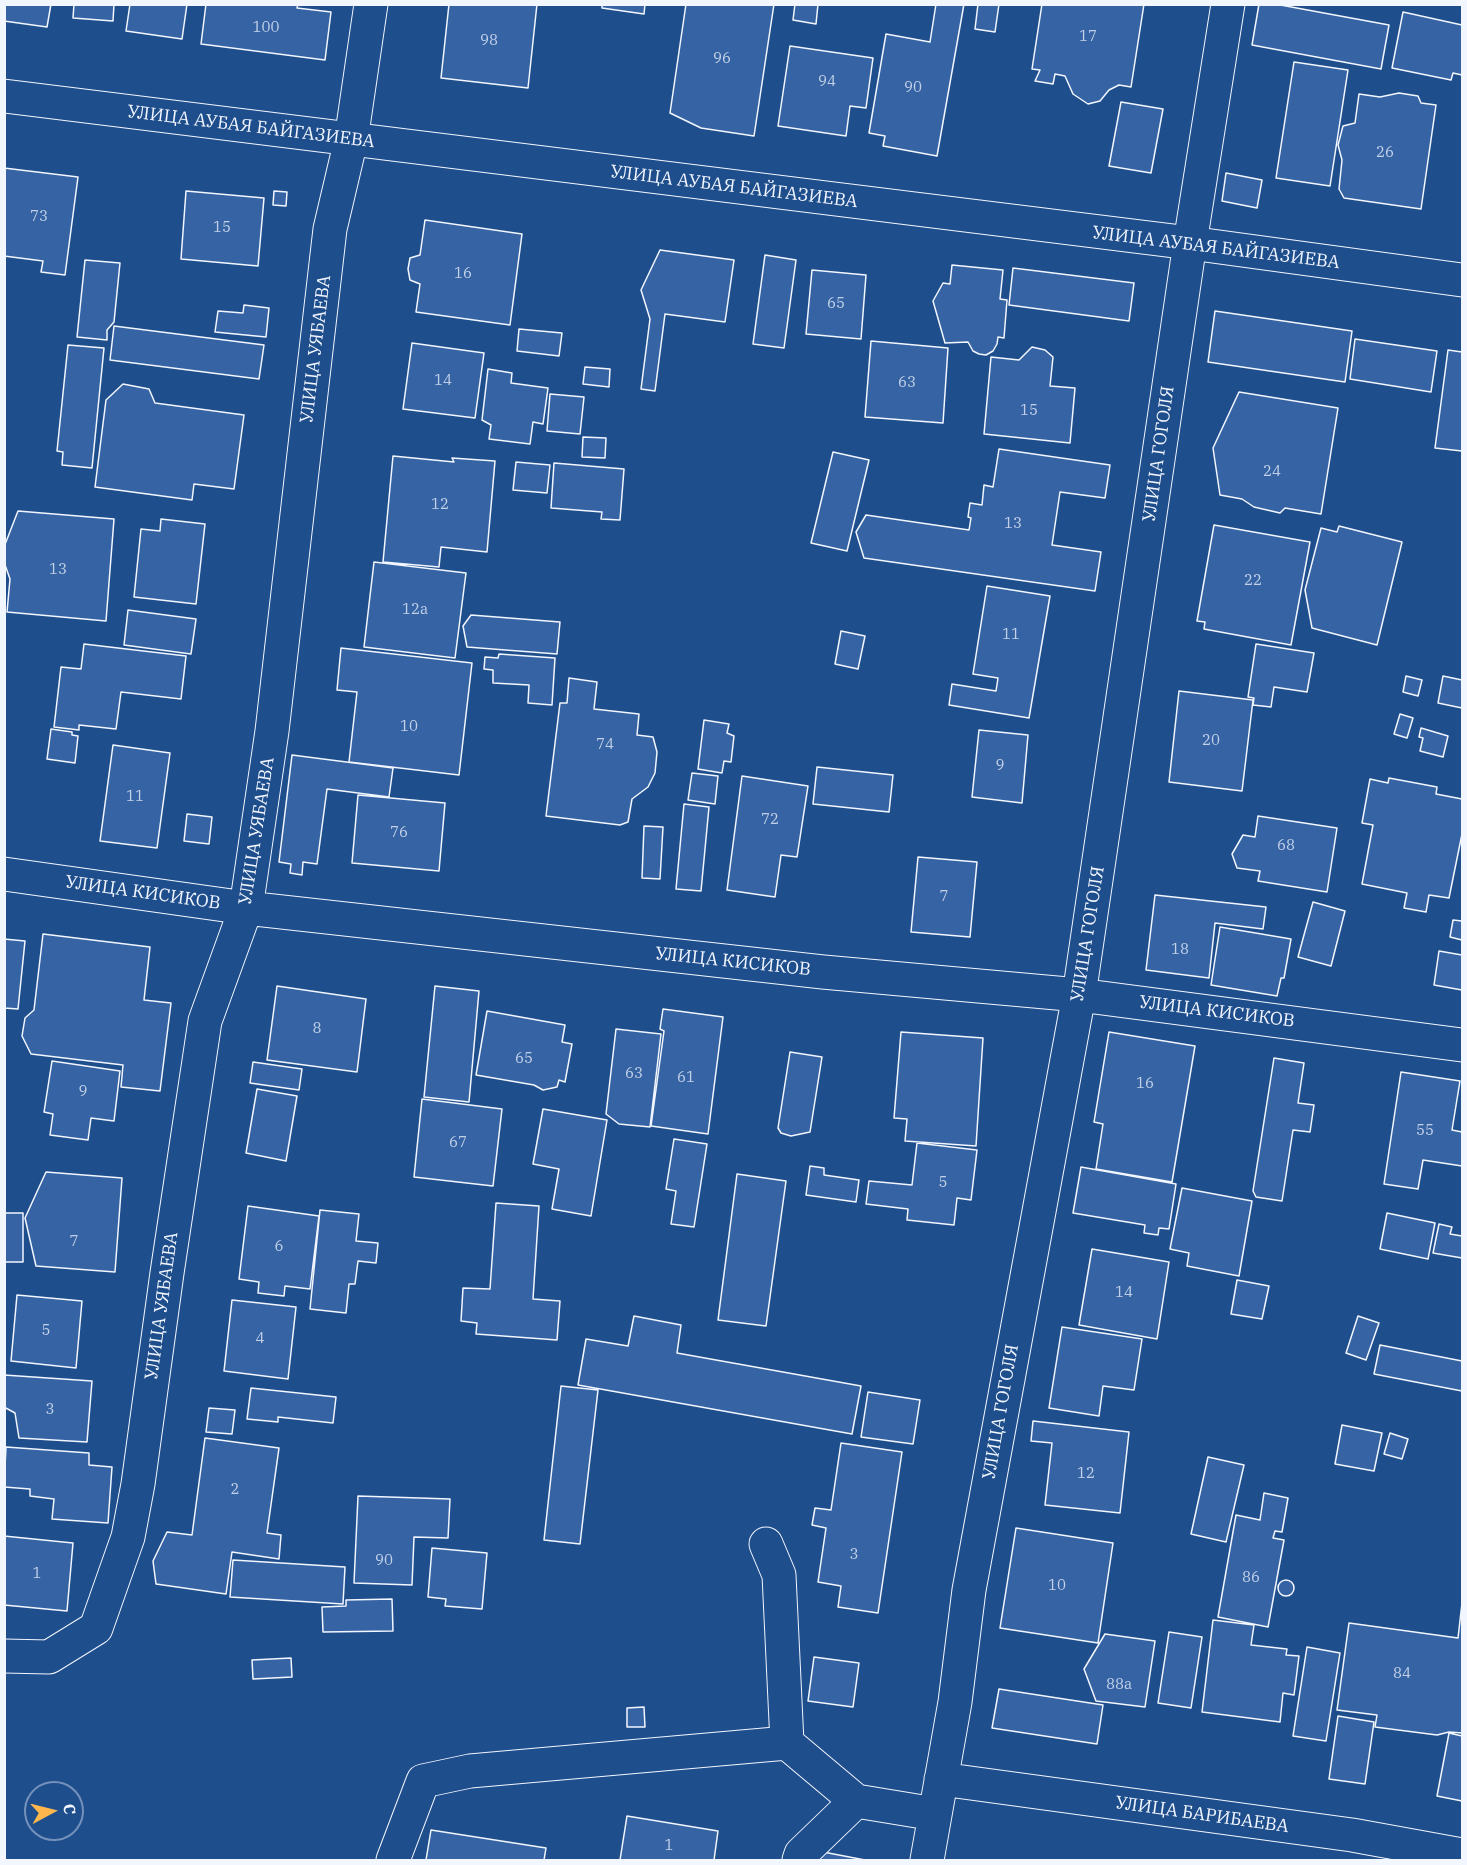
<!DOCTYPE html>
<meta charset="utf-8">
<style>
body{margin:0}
#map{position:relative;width:1467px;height:1865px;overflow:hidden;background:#1f4e8c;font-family:"IBM Plex Serif",serif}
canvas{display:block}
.frame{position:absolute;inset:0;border:6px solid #f2f6ff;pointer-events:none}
.north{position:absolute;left:24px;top:1781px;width:60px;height:60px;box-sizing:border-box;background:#1f4e8c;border:2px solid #7391ba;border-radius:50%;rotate:83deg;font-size:16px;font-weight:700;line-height:24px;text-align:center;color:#f2f6ff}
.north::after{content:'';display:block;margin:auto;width:21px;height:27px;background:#ffb74d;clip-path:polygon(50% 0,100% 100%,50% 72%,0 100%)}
</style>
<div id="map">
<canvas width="1467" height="1865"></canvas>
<div class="frame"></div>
<div class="north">С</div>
</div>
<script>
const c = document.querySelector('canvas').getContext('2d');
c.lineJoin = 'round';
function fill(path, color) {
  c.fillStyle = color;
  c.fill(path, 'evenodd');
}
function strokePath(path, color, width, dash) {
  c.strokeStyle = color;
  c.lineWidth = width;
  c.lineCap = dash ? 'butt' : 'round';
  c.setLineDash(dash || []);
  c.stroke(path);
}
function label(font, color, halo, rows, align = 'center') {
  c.font = font + ' "IBM Plex Serif",serif';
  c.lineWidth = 4.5;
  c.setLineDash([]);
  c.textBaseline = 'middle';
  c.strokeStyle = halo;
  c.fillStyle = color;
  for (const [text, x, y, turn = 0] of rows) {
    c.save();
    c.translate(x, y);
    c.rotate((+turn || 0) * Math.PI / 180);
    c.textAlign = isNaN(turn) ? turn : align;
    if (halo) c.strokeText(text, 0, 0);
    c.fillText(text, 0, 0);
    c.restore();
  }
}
const building = new Path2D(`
 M4 4H51L47 27 4 21Z
 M74 4H114L113 21 73 18Z
 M130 4H187L182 39 126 31Z
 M206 4H298L297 8 331 12 325 60 201 44Z
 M449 4H537L528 88 441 78Z
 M602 4H645L644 14 602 8Z
 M686 4H774L754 136 701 128 670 113Z
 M795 4H818L816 24 793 20Z
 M936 4H964L937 156 883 146 885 136 869 133 886 34 930 42Z
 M978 4H999L995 32 975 29Z
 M1042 4H1144L1131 87 1119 85 1109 90 1100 101 1088 104 1073 94 1065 76 1055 74 1053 84 1035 81 1040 70 1032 69Z
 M1259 4H1275L1389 25 1381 69 1252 45Z
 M1403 12 1462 25V75L1453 73 1451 80 1392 68Z
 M790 46 873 58 866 108 850 106 846 136 778 126Z
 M1294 62 1348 70 1330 186 1276 178Z
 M1399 93 1418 96 1421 103 1436 105 1421 209 1344 198 1339 189 1342 160 1338 145 1343 126 1355 123 1359 94 1380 97Z
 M1121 102 1163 109 1151 173 1109 166Z
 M4 168 78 177 65 275 41 272 43 261 4 256Z
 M1226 173 1262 180 1257 208 1222 201Z
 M186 191 264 198 258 266 181 259Z
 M274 191 287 192 286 206 273 205Z
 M425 220 522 234 510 325 416 312 420 284 410 280 408 269 410 258 420 255Z
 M660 250 734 260 725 322 665 314 655 391 641 389 650 319 641 290Z
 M765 255 796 260 784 348 753 344Z
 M85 260 120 263 114 322 107 330V340L77 337Z
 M952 265 1003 270 1000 299 1007 300 1004 338 998 337 997 344 993 351 986 355 979 354 973 351 968 342 945 343 933 301 943 283 950 284Z
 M1013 268 1134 283 1129 321 1009 305Z
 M812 270 866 275 861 339 806 334Z
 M244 305 269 308 266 337 215 332 218 311 243 313Z
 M1215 311 1352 331 1345 382 1208 362Z
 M114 326 264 345 259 379 110 360Z
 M519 329 562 333 559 356 517 351Z
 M1355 339 1437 351 1431 392 1350 379Z
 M871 341 948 348 943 423 865 417Z
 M412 343 484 353 475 418 403 409Z
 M68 345 104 348 92 468 62 465 63 452 57 451Z
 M1032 347 1045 350 1053 357 1050 386 1075 388 1070 443 984 434 991 357 1019 360Z
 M1448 350 1462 352V451L1435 448Z
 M585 367 610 369 609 387 583 384Z
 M488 369 512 373 511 383 548 388 543 424 533 422 530 444 489 439 491 425 482 420Z
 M123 384 149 389 155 403 244 415 234 489 194 484 192 500 95 487 106 400Z
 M1239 392 1338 408 1321 514 1285 508 1280 513 1254 507 1242 499 1220 495 1213 448Z
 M550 394 584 397 580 434 547 431Z
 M583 437 606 438 605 458 582 457Z
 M999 449 1110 465 1105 498 1060 492 1052 545 1101 552 1095 591 864 558 856 532 866 515 969 530 971 518 968 517 970 503 982 505 984 485 993 487Z
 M833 452 869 460 847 551 811 543Z
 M393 456 454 462 452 458 495 461 487 552 441 547 439 567 383 562Z
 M516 462 550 465 547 493 513 490Z
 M554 463 624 469 620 520 601 519 602 512 551 508Z
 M18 511 114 519 106 621 7 612 10 579 4 562V547Z
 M161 519 205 524 196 604 134 597 141 529 160 531Z
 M1214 525 1310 542 1291 645 1204 629 1205 622 1197 621Z
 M1339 526 1402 542 1377 645 1312 628 1305 590 1321 528 1337 532Z
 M374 562 466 573 455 658 364 647Z
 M987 586 1050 596 1029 718 949 705 952 684 996 691 998 678 973 674Z
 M128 610 196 619 191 654 124 645Z
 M471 615 560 622 557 654 467 647 463 626Z
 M841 631 865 636 858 669 835 664Z
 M84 644 186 656 181 699 121 692 116 729 79 725V730L54 727 61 667 81 669Z
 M1256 644 1314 653 1307 692 1274 687 1271 707 1253 705 1254 698 1248 697Z
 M341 648 472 663 459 775 349 762 357 692 337 690Z
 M499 654 555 658 552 705 528 703 529 685 493 683V670L484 669 485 657 498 658Z
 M1406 676 1422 680 1418 696 1403 692Z
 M1443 676 1462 680V708L1438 703Z
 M569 678 597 682 594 709 639 714 637 735 653 737 657 752 655 773 648 787 632 799 628 822 620 825 546 816 560 703H567Z
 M1179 691 1253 700 1242 791 1169 782Z
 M1400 714 1413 718 1407 738 1394 734Z
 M704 720 729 724 727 733 734 736 731 762 724 761 722 773 698 769Z
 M1421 728 1448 736 1443 757 1420 751 1423 738 1419 737Z
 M51 729 72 732V735L78 736 75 763 47 759Z
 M979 730 1028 735 1022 803 972 797Z
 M113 745 170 753 157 848 100 841Z
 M292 755 393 768 389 797 327 789 317 864 303 862 302 875 290 873 291 864 279 862Z
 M817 767 893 775 889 812 813 804Z
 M692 773 718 776 715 804 688 800Z
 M742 776 808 786 797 857 781 855 775 897 727 890Z
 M1389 778 1437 787 1436 794 1462 799V834L1449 898 1429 895 1426 912 1404 908 1407 893 1362 884 1373 825 1362 823 1370 779 1388 783Z
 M358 795 445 803 439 871 352 863Z
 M684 804 709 807 701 891 676 889Z
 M187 814 212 817 209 844 184 841Z
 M1258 816 1337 828 1327 892 1258 881 1260 871 1237 868 1232 854 1243 835 1255 837Z
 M644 826 663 827 660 879 642 878Z
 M918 857 977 862 970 937 911 932Z
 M1155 895 1266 907 1263 929 1215 923 1209 978 1146 970Z
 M1313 902 1345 911 1331 966 1298 957Z
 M1453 920 1462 921V940L1450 937Z
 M1220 927 1291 939 1284 978H1281L1277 996 1211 985Z
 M43 934 150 947 144 1000 171 1003 160 1091 121 1087 123 1065 31 1054 22 1036 25 1018 34 1010Z
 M4 939 25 941 18 1009 4 1008Z
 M1439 951 1462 955V990L1434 985Z
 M277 986 366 999 357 1072 267 1060Z
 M435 986 479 991 469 1102 424 1097Z
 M663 1009 723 1017 708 1134 651 1126 664 1031 660 1029Z
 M487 1011 565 1025 562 1042 572 1044 565 1082 559 1080 557 1087 543 1090 534 1085 476 1075Z
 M616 1029 661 1034 650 1127 619 1124 606 1114Z
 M901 1032 983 1038 976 1146 905 1141 907 1119 894 1118Z
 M1109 1032 1195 1046 1172 1182 1096 1169 1103 1124 1094 1122Z
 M790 1052 822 1057 810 1132 791 1136 781 1133 778 1128Z
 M1274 1058 1304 1063 1298 1103 1314 1105 1310 1132 1293 1130 1282 1201 1256 1197 1253 1191Z
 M52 1061 120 1071 114 1121 91 1118 88 1140 50 1135 53 1114 44 1112Z
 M253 1062 302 1069 299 1090 250 1083Z
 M1401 1072 1460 1081 1452 1130 1462 1132V1166L1423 1160 1418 1189 1384 1184Z
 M257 1089 297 1096 286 1161 246 1153Z
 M422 1099 502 1109 493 1186 414 1177Z
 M543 1109 607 1120 591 1216 552 1209 559 1169 533 1164Z
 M674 1139 707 1144 694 1227 671 1224 676 1191 666 1189Z
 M917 1143 977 1150 971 1200 957 1198 954 1225 907 1220 908 1209 866 1204 869 1181 912 1185Z
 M810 1166 824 1168V1175L859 1180 856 1202 806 1195Z
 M1081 1167 1176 1184 1169 1229 1159 1228 1158 1235 1144 1233 1145 1225 1073 1213Z
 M46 1172 122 1178 115 1272 36 1266 25 1218Z
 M737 1174 786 1181 766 1326 718 1320Z
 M1182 1188 1252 1201 1239 1276 1187 1266 1189 1253 1170 1249Z
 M496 1203 539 1206 533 1299 560 1301 557 1340 476 1334 477 1323 461 1321 463 1288 490 1289Z
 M248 1206 319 1216 310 1289 285 1286 284 1296 258 1293 259 1282 239 1279Z
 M320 1210 359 1214 356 1241 378 1243 376 1263 358 1261 355 1284H349L346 1313 310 1309Z
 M4 1213H23V1262H4Z
 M1387 1213 1435 1223 1428 1259 1380 1249Z
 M1439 1224 1452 1227 1450 1234 1462 1236V1258L1433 1253Z
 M1092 1249 1169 1262 1157 1339 1079 1325Z
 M1237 1280 1269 1286 1262 1319 1231 1314Z
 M17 1295 82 1301 76 1368 11 1361Z
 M232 1300 296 1307 288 1379 224 1371Z
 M634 1316 681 1325 677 1353 861 1386 852 1434 578 1385 586 1339 628 1346Z
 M1358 1316 1379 1323 1366 1360 1346 1353Z
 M1062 1327 1142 1339 1134 1390 1103 1386 1099 1416 1049 1408Z
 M1380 1345 1462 1361V1391L1374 1374Z
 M4 1375 92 1381 87 1442 19 1438 15 1413 4 1407Z
 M561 1386 598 1390 580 1544 544 1540Z
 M251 1388 336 1397 333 1423 278 1417V1422L247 1419Z
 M868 1392 920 1400 913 1444 861 1437Z
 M209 1408 235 1410 232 1434 206 1432Z
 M1033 1421 1129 1432 1120 1513 1045 1505 1052 1443 1031 1441Z
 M1342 1425 1382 1433 1374 1471 1335 1464Z
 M1390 1433 1408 1439 1402 1459 1384 1454Z
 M205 1438 279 1448 267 1533 281 1535 279 1559 232 1552 226 1594 156 1584 153 1561 167 1532 192 1535Z
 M841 1443 902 1452 878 1613 838 1607 841 1586 818 1582 826 1528 812 1525 815 1508 831 1510Z
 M6 1447 89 1453V1465L112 1467 108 1523 52 1519 54 1499 30 1496V1489L4 1487Z
 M1208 1457 1244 1465 1226 1542 1191 1534Z
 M1264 1493 1288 1498 1282 1532 1275 1531 1273 1538 1284 1540 1268 1627 1218 1617 1236 1515 1260 1520Z
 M358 1496 450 1499 448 1538 414 1537 412 1585 354 1583Z
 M1016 1528 1113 1543 1098 1643 1000 1628Z
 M4 1536 73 1543 67 1611 4 1605Z
 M432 1548 487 1553 482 1609 445 1606 446 1599 428 1597Z
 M233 1560 345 1567 343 1604 230 1597Z
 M1278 1588a8 8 0 1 1 16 0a8 8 0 1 1-16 0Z
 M392 1599 393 1631 323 1632 322 1607 346 1606V1600Z
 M1462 1603V1733L1449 1732 1437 1735 1375 1727 1377 1715 1337 1710 1349 1623 1458 1638Z
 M1213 1620 1254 1625 1251 1645 1287 1649 1286 1655 1299 1656 1294 1695 1283 1693 1280 1722 1202 1712Z
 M1169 1632 1202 1637 1191 1708 1158 1703Z
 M1105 1634 1155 1641 1145 1707 1096 1701 1084 1669Z
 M1307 1647 1340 1653 1326 1741 1293 1736Z
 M814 1657 859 1663 853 1707 808 1701Z
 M291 1658 292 1677 253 1679 252 1660Z
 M999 1689 1103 1705 1097 1744 992 1728Z
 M644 1707 645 1727H627V1708Z
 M1338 1716 1374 1722 1365 1784 1329 1779Z
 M1449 1733 1462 1736V1801L1437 1796Z
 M627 1816 718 1831 714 1860H620Z
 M431 1830 546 1848 544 1860H426Z
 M818 1851 865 1860H816Z`);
const minor = new Path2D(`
 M4 874 246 908 823 972 1079 995 1462 1045
 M766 1544 779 1575 787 1743
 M4 1656 49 1657 96 1628 128 1537 138 1484 167 1273 205 1021 246 908 272 731 330 229 351 140 371 4
 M941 1779 1352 1835 1462 1855
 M393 1860 423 1781 470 1771 787 1743 856 1801 935 1814
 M799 1860 801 1854 856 1801
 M927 1860 955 1702 969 1590 1079 995 1190 243 1228 4`);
const major = new Path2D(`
 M4 96 1190 243 1462 280`);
const numberNames = [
 ["100",266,28],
 ["17",1088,37],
 ["98",489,41],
 ["96",722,59],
 ["94",827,82],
 ["90",913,88],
 ["26",1385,153],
 ["73",39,217],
 ["15",222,228],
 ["16",463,274],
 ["65",836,304],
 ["14",443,381],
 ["63",907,383],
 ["15",1029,411],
 ["24",1272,472],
 ["12",440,505],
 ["13",1013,524],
 ["13",58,570],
 ["22",1253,581],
 ["12а",415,610],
 ["11",1011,635],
 ["10",409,727],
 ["20",1211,741],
 ["74",605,745],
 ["9",1000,766],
 ["11",135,797],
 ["72",770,820],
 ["76",399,833],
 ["68",1286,846],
 ["7",944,897],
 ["18",1180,950],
 ["8",317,1029],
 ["65",524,1059],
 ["63",634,1074],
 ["61",686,1078],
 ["16",1145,1084],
 ["9",83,1092],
 ["55",1425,1131],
 ["67",458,1143],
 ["5",943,1183],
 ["7",74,1242],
 ["6",279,1247],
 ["14",1124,1293],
 ["5",46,1331],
 ["4",260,1339],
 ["3",50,1410],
 ["12",1086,1474],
 ["2",235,1490],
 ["3",854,1555],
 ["90",384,1561],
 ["1",37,1574],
 ["86",1251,1578],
 ["10",1057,1586],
 ["84",1402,1674],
 ["88а",1119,1685],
 ["1",669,1846]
];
const streetNames = [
 ["УЛИЦА АУБАЯ БАЙГАЗИЕВА",251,127,7],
 ["УЛИЦА АУБАЯ БАЙГАЗИЕВА",734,187,7],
 ["УЛИЦА АУБАЯ БАЙГАЗИЕВА",1216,248,7],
 ["УЛИЦА УЯБАЕВА",316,349,-83],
 ["УЛИЦА ГОГОЛЯ",1159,454,-82],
 ["УЛИЦА УЯБАЕВА",257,831,-81],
 ["УЛИЦА КИСИКОВ",143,893,8],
 ["УЛИЦА ГОГОЛЯ",1088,934,-81],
 ["УЛИЦА КИСИКОВ",733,962,6],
 ["УЛИЦА КИСИКОВ",1217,1012,7],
 ["УЛИЦА УЯБАЕВА",162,1306,-82],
 ["УЛИЦА ГОГОЛЯ",1001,1412,-80],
 ["УЛИЦА БАРИБАЕВА",1202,1815,8]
];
fill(building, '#3563a3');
strokePath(building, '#f2f6ff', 1.5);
strokePath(minor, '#f2f6ff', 35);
strokePath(major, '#f2f6ff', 35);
strokePath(minor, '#1f4e8c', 33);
strokePath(major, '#1f4e8c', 33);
label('15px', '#c3d1e8', null, numberNames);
label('18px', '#f2f6ff', '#1f4e8c', streetNames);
</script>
